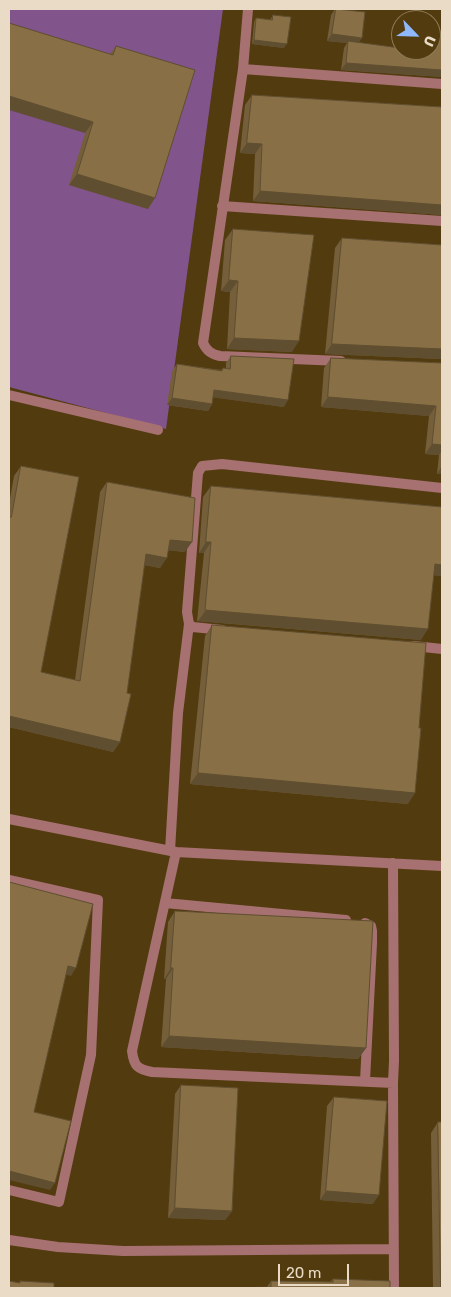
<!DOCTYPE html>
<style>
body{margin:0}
#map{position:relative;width:451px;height:1297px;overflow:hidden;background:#523b0f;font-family:Rubik,sans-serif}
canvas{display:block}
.frame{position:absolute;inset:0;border:10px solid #e9dbc5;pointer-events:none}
.north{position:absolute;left:391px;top:10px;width:50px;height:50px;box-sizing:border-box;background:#523b0f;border:1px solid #8e7b58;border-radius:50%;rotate:114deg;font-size:14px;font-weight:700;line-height:20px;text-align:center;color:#e9dbc5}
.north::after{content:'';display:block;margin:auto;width:18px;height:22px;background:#8fb8fd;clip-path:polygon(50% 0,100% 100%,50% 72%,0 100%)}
.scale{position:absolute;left:278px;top:1264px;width:71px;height:22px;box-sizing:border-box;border:2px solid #e9dbc5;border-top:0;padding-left:6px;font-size:15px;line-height:18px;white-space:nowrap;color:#e9dbc5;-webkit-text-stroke:4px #523b0f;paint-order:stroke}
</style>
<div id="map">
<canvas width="451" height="1297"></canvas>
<div class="frame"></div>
<div class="north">U</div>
<div class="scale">20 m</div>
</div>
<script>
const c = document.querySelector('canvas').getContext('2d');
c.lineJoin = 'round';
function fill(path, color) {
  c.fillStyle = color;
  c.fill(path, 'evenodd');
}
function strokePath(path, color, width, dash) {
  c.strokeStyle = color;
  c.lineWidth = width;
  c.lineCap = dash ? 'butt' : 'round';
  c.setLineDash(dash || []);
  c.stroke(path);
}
const green = new Path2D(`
 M9 9H223L166 429 9 387Z`);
const street = new Path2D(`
 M248 9 243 69 203 343C207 351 211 354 220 356L341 361
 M243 69 442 84
 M222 206 442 221
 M9 395 158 430
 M222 630 193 627 189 624 187 612 198 473 202 466 222 464 442 488
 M414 646 442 649
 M9 819 176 852 442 866
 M170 851 178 713 189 624
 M176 852 132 1051C134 1066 137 1069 152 1072L393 1083
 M393 863 394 1061 393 1083 394 1288
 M9 880 98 900 91 1055 59 1202 9 1190
 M165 903 346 920
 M365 1081 372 943V931L371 926 365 923
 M9 1240 58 1247 123 1251 393 1249`);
const wall = new Path2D(`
 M335 9 365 12 362 38 358 43 396 48 397 36 401 30V50H431V32L442 33V77L341 70 344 48 347 43 327 41 331 15Z
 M273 15 284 48 252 44 254 22 256 18 270 20Z
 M116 46 148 209 69 185 110 54Z
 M252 95 442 107V215L253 201 255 154 240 153 245 105Z
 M233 229 292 352 227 349 230 292 221 291 225 240Z
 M342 238 442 245V359L325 354 335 248Z
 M231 356 284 407 213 397 212 404 208 411 167 405 172 371 177 364 221 370 223 368H226V363Z
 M331 358 442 363V474H437L439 455 425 454 429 416 321 407 324 368Z
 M21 466 41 672 75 680 100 492 107 482 185 552 168 550 160 568 144 565 120 742 113 752 9 727V504L14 476Z
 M211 486 442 507V576L434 575 421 640 197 621 204 553H199L203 497Z
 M212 625 408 804 190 784 205 636Z
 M175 911 366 1048 358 1059 161 1047 166 979H164L168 922Z
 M181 1085 232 1211 225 1220 168 1218 175 1094Z
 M334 1097 373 1204 320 1200 327 1106Z
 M438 1122 442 1288H433L431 1133Z
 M333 1279 390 1288 267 1287 271 1281 330 1282Z`);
const shadedWall = new Path2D(`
 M332 34 362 38 357 45 348 41 347 43 327 41Z
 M254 40 287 44 284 48 252 44Z
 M346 63 442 70V77L341 70Z
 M9 96 93 122 85 133 9 110Z
 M247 143 262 144 255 154 240 153Z
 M77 174 155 198 148 209 69 185Z
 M260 191 442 205V215L253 201Z
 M229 280 238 281 230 292 221 291Z
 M234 338 299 341 292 352 227 349Z
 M332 344 442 349V359L325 354Z
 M214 390 288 400 284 407 210 397Z
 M328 397 436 406 429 416 321 407Z
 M172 398 212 404 208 411 167 405Z
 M432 444 442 445V450L439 455 425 454Z
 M442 466V474H437Z
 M170 540 192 542 185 552 163 550Z
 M206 542H211L204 553H199Z
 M146 554 167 558 160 568 139 564Z
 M435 564 442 565V576L427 575Z
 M206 610 428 629 421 640 198 621Z
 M9 716 120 742 113 752 9 727Z
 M198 773 415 793 408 804 190 784Z
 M68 966 76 968 71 976 63 974Z
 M171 968H173L166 979H164Z
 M169 1036 366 1048 358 1059 161 1047Z
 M9 1171 55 1183 50 1190 9 1180Z
 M326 1191 379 1195 373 1204 320 1200Z
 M175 1208 232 1211 225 1220 168 1218Z`);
const building = new Path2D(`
 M336 9 365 12 362 38 332 34Z
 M273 15 291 17 287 44 254 40 256 18 272 20Z
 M9 23 113 55 116 46 195 70 155 198 77 174 93 122 9 96Z
 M431 32 442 33V70L346 63 348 41 400 48 401 35V50H431Z
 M252 95 442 107V205L260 191 262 144 247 143Z
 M233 229 314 235 299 341 234 338 238 281 229 280Z
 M342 238 442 245V349L332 344Z
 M231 356 294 359 288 400 214 390 212 404 172 398 177 364 222 371 223 368 230 369Z
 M331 358 442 363V445L432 444 436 406 328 397Z
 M21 466 79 477 41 672 80 681 107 482 195 498 192 542 170 540 167 558 146 554 127 693 131 694 120 742 9 716V517H11Z
 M211 486 442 507V565L435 564 428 629 205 610 211 542H206Z
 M212 625 426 643 419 728H421L415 793 198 773Z
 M9 882 93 904 76 968 68 966 34 1112 71 1121 55 1183 9 1171Z
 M175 911 373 921 366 1048 169 1036 173 968H171Z
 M181 1085 238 1088 232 1211 175 1208Z
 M334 1097 387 1101 379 1195 326 1191Z
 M438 1122H442V1288H441Z
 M333 1279 390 1281V1288H223L271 1287V1281L333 1282Z
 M9 1281 20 1283V1281L54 1283V1288H9Z`);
fill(green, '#82548c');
strokePath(street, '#a67170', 10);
fill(wall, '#755f3b');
fill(shadedWall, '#5f4e30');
fill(building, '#886f45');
strokePath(building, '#5f4e30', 1);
</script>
